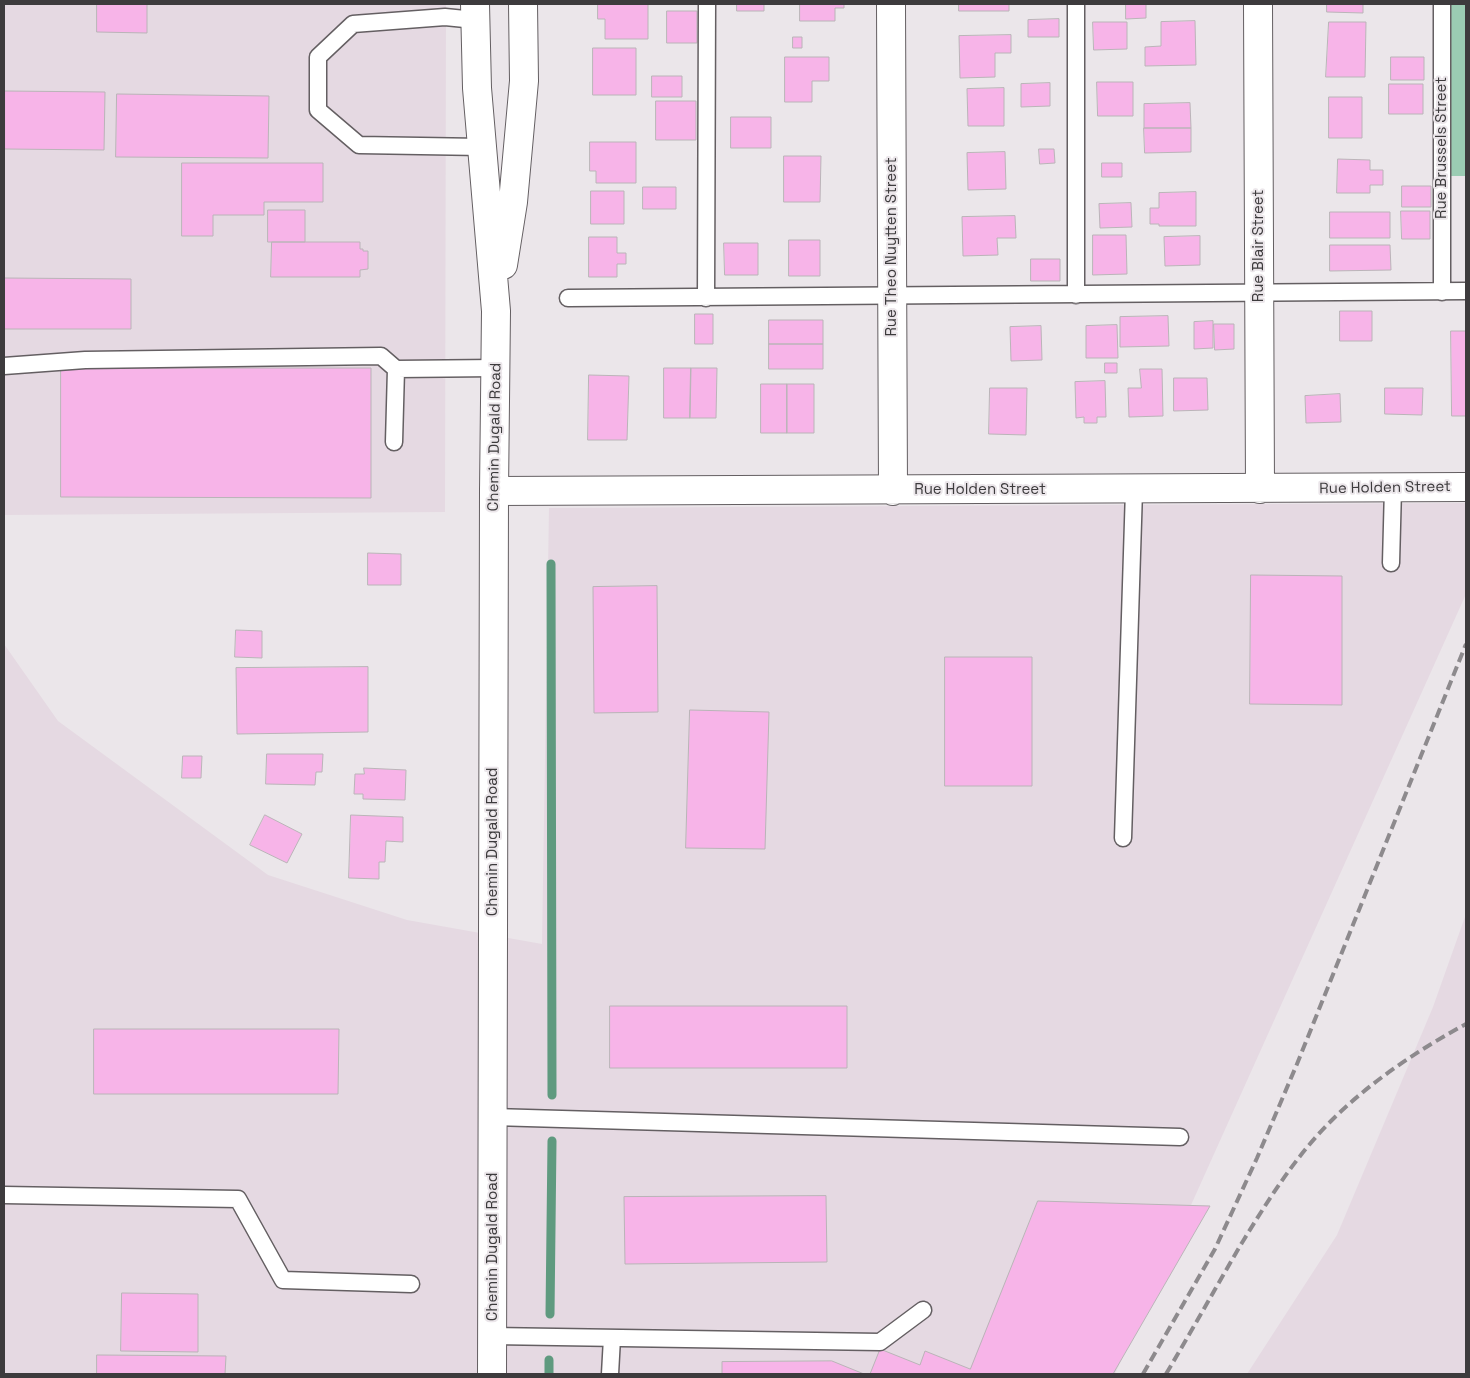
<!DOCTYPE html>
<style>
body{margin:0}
#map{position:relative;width:1470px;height:1378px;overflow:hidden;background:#ebe6ea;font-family:"Space Grotesk",sans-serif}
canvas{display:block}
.frame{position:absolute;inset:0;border:5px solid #3d3b3d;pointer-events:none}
</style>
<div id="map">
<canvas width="1470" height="1378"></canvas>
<div class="frame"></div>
</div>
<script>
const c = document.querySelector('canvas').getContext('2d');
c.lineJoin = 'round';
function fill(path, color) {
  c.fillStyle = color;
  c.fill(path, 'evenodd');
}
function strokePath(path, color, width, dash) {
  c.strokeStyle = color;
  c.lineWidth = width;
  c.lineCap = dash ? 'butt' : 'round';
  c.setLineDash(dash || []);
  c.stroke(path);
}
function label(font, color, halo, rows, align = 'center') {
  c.font = font + ' "Space Grotesk",sans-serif';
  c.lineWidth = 4;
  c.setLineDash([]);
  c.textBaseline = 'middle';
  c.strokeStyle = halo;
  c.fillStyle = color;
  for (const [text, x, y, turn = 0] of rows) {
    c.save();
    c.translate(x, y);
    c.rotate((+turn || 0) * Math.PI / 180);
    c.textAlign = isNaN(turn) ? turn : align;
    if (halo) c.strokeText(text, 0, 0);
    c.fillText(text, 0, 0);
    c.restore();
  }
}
const built = new Path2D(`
 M4 4H446L445 512 4 515Z
 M1466 503V594L1115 1374H4V644L58 721 268 875 407 920 542 944 549 508Z
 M1466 914V1374H1247L1337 1235 1433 1007Z`);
const green = new Path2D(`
 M1450 4H1466V176H1450Z`);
const stream = new Path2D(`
 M551 564 552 1095
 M550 1314 552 1141
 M549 1374V1360`);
const building = new Path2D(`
 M97 4H147V33L97 32Z
 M598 4H648V39H605V19H598Z
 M737 4H764V11H737Z
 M800 4H844V8H835V21H800Z
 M959 4H1009V11H959Z
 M1126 4H1146V18L1126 19Z
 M1327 4H1363V13L1327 12Z
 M667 11H697V43H667Z
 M1059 19V37H1028V20Z
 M1195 21 1196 65 1145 66V47L1161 46V22Z
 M1093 22H1127V49L1094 50Z
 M1329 22H1366L1365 77H1326Z
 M1011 35V53H995V77L960 78 959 36Z
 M793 37H802V48H793Z
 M593 48H636V95H593Z
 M785 57H829V81H812V102H785Z
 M1391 57H1424V80H1391Z
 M652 76H682V97H652Z
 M1097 82H1133V116H1098Z
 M1050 83V106L1021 107V84Z
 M1389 84H1423V114H1389Z
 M1004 88V126H968L967 89Z
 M5 91 105 92 104 150 5 149Z
 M117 94 269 96 268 158 116 157Z
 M1329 97H1362V138H1329Z
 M656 101H696V140H656Z
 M1190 103 1191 128H1144V104Z
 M731 117H771V148H731Z
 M1144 128H1191V152L1145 153Z
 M590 142H636V183H596V171H590Z
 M1039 149H1054L1055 163 1040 164Z
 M1005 152 1006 189 968 190 967 153Z
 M784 156H821L820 202H784Z
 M1338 159 1370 160V170H1383V185H1370V193H1337Z
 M182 163H323V202H264V215H213V236H182Z
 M1102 163H1122V177H1102Z
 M1402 186H1431V207H1402Z
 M643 187H676V209H643Z
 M591 191H624V224H591Z
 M1196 192V226H1159V224H1150V208H1159V193Z
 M1131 203 1132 227 1100 228 1099 204Z
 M268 210H305V242H268Z
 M1401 211H1430V239H1402Z
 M1330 212H1390V238H1330Z
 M1015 216 1016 238H997L998 255 963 256 962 217Z
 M1093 235H1126L1127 274 1093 275Z
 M1200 236V265L1165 266 1164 237Z
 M589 237H617V253H626V264H617V277H589Z
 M789 240H820V276H789Z
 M272 242H360V249H363V251H368V269L360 270V277H271Z
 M724 243H758V275H725Z
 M1330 245H1390L1391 270 1330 271Z
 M1031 259H1060V281H1031Z
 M4 278 131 279V329H4Z
 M1340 311H1372V341H1340Z
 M695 314H713V344H695Z
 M1168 316 1169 346 1120 347V317Z
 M769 320H823V344H769Z
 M1213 321V348L1194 349V322Z
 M1214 324H1234V349L1215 350Z
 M1117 325 1118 358H1086V326Z
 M1041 326 1042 360 1011 361 1010 327Z
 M1451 331H1466V416H1452Z
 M769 344H823V369H769Z
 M1105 363H1117V373H1105Z
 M61 368H371V498L61 497Z
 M664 368H691L690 418H664Z
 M691 368H717L716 418H690Z
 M1140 369H1162L1163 416 1129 417 1128 388H1141Z
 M589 375 629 376 627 440H588Z
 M1174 378H1207L1208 410 1174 411Z
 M1105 381 1106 417H1097V423H1084V417L1076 418 1075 382Z
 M761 384H787V433H761Z
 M787 384H814V433H787Z
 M990 388H1027L1026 435 989 434Z
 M1385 388H1423L1422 415 1385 414Z
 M1340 394 1341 422 1306 423 1305 396Z
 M368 553 401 554V585H368Z
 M1251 575 1342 576V705L1250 704Z
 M657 586 658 712 594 713 593 587Z
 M236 630 262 631V658L235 657Z
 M945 657H1032V786H945Z
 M368 667V732L237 734 236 668Z
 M690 710 769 712 765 849 686 848Z
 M267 754H323L322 772H316L315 785 266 784Z
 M183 756H202L201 778H182Z
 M364 768 406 770 405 800 363 799V794H354L355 774H364Z
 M265 815 302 834 287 863 250 845Z
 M351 815 403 817V842L386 841 385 862H379V879L349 878Z
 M610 1006H847V1068H610Z
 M94 1029H339L338 1094H94Z
 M826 1196 827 1262 625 1264 624 1197Z
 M1038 1201 1210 1206 1113 1374H870L880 1349 920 1365 925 1351 970 1369Z
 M122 1293 198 1294V1352L121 1351Z
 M97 1355 226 1356 225 1374H97Z
 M832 1361 864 1374H722V1362Z`);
const service = new Path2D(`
 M1076 4V295
 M1442 4V292
 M475 20 445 17 353 24 318 57V110L359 145 482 147
 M568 298 1466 291
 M706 298 707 4
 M4 366 85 360 381 356 396 369
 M394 442 396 369 496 368
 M1391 563 1393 488
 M1123 838 1134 490
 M493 1117 1180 1137
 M4 1195 238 1199 283 1280 411 1284
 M492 1336 880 1342 923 1310
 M610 1374 612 1338`);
const minor = new Path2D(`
 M891 4 893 491
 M1258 4 1260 489
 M494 491 1466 487`);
const tertiary = new Path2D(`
 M475 4 477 88 496 311 494 491 492 1374
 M503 265 513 202 524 81 523 4`);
const rail = new Path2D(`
 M1143 1374 1215 1249 1257 1158 1297 1064 1466 644
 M1166 1374C1191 1332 1215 1289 1240 1246 1267 1202 1294 1158 1331 1121 1370 1082 1418 1050 1466 1024`);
const streetNames = [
 ["Rue Brussels Street",1442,148,-90],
 ["Rue Blair Street",1259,246,-90],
 ["Rue Theo Nuytten Street",892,247,-90],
 ["Chemin Dugald Road",495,437,-89],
 ["Rue Holden Street",1385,488,-1],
 ["Rue Holden Street",980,490],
 ["Chemin Dugald Road",493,842,-90],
 ["Chemin Dugald Road",493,1247,-90]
];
fill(built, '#e5d9e2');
fill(green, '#9bccb3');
strokePath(stream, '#5f9a7f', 9);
fill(building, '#f7b4e8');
strokePath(building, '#bab4b8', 1);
strokePath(service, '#645f62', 19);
strokePath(minor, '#645f62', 30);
strokePath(tertiary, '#645f62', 30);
strokePath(service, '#fff', 16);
strokePath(minor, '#fff', 28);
strokePath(tertiary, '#fff', 28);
strokePath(rail, '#8d8a8d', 4, [10, 5]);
label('15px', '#3d3b3d', '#ebe6ea', streetNames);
</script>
